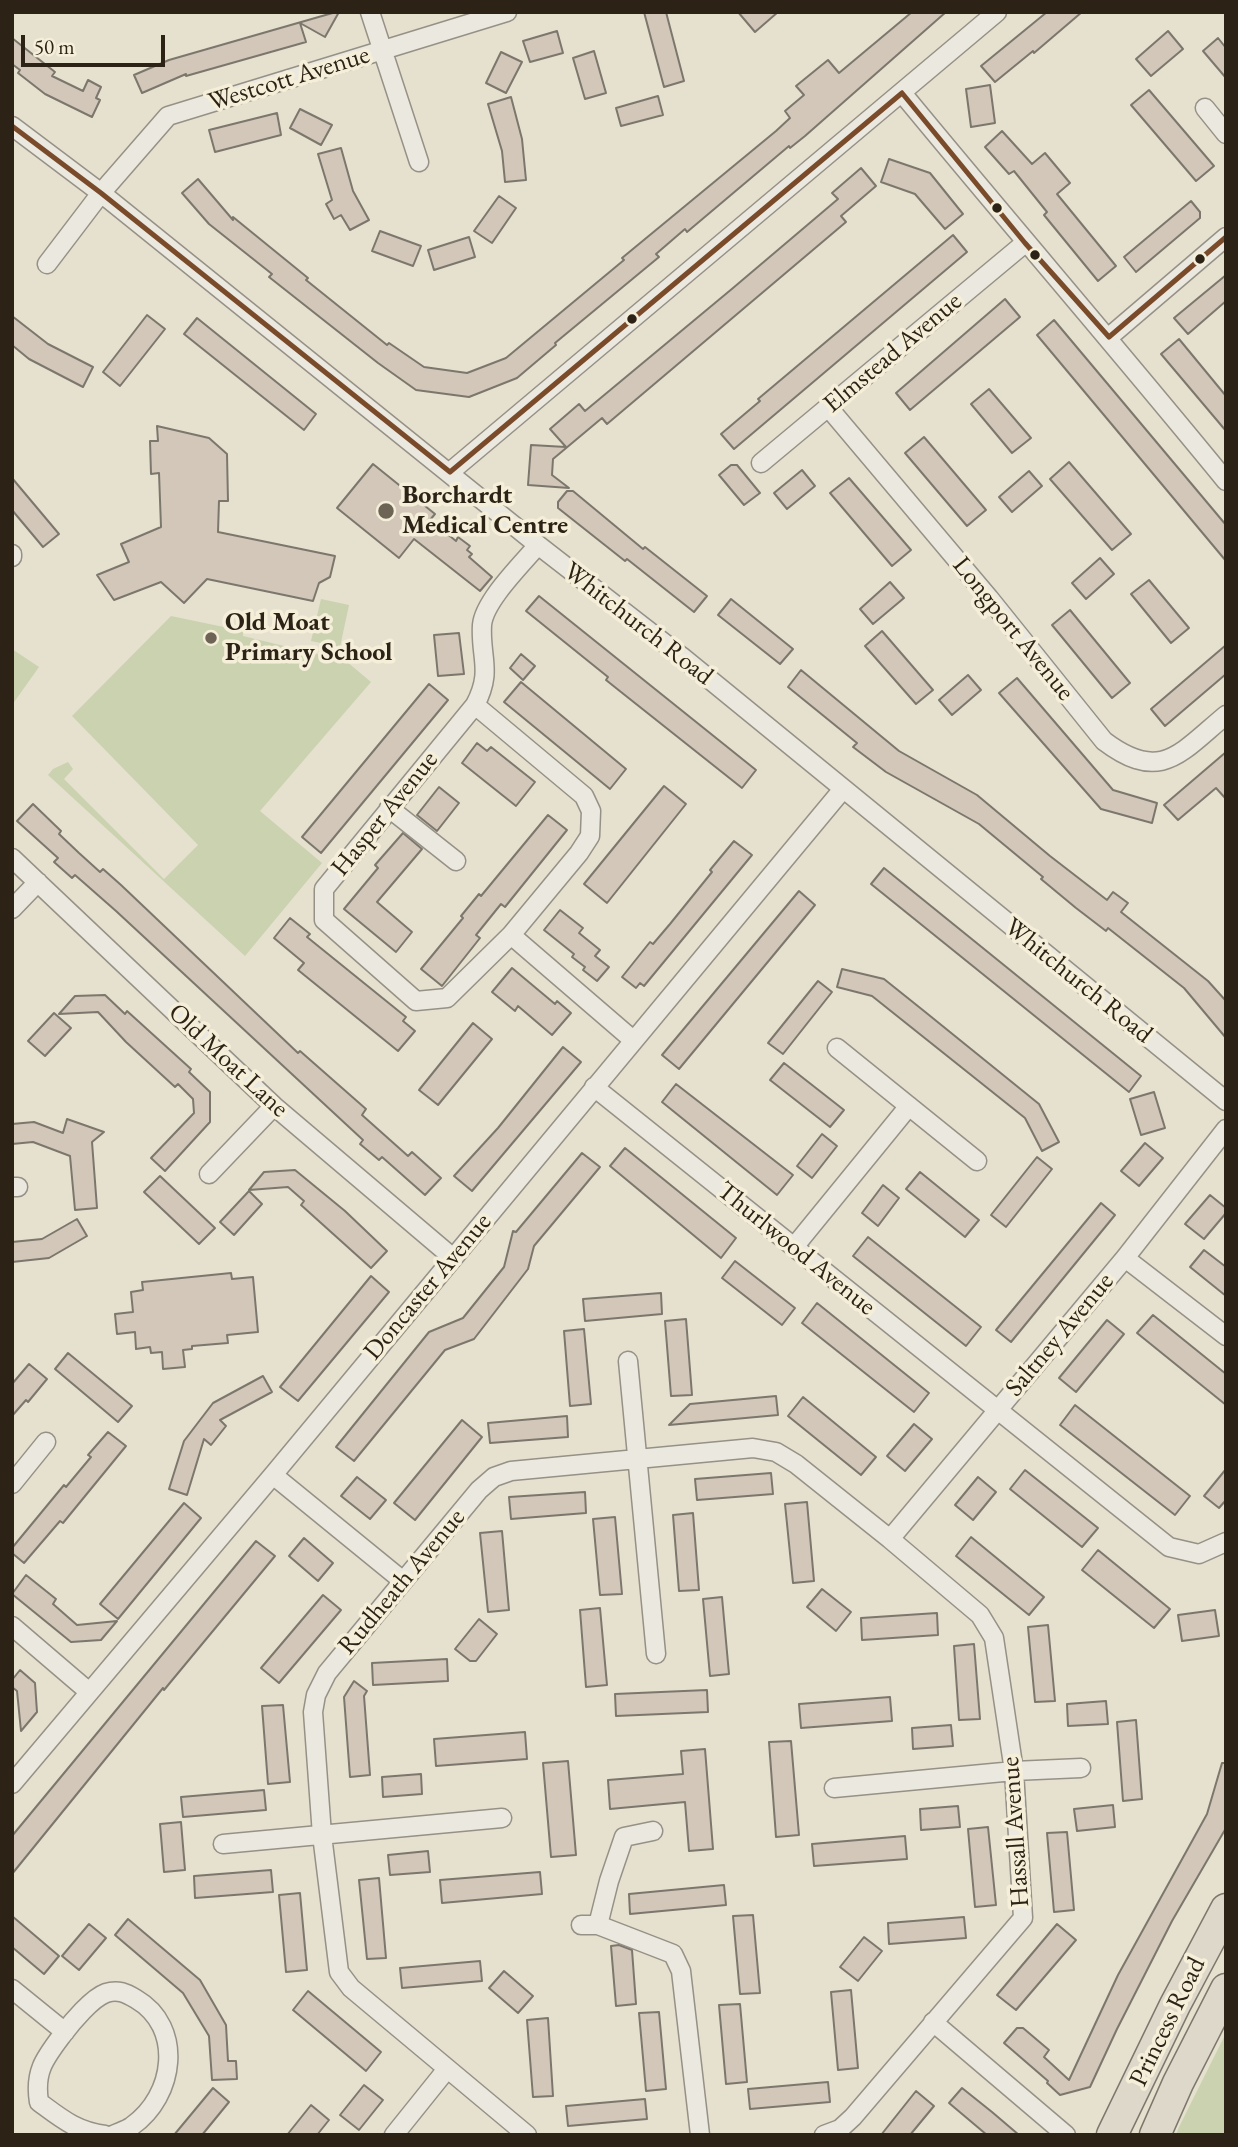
<!DOCTYPE html>
<style>
body{margin:0}
#map{position:relative;width:1238px;height:2147px;overflow:hidden;background:#e6e0ce;font-family:"EB Garamond",serif}
canvas{display:block}
.frame{position:absolute;inset:0;border:14px solid #2c2216;pointer-events:none}
.scale{position:absolute;left:21px;top:35px;width:144px;height:32px;box-sizing:border-box;border:4px solid #2c2216;border-top:0;padding-left:9px;font-size:21px;line-height:24px;white-space:nowrap;color:#2c2216;-webkit-text-stroke:5px #f5efd9;paint-order:stroke}
</style>
<div id="map">
<canvas width="1238" height="2147"></canvas>
<div class="frame"></div>
<div class="scale">50 m</div>
</div>
<script>
const c = document.querySelector('canvas').getContext('2d');
c.lineJoin = 'round';
function fill(path, color) {
  c.fillStyle = color;
  c.fill(path, 'evenodd');
}
function strokePath(path, color, width, dash) {
  c.strokeStyle = color;
  c.lineWidth = width;
  c.lineCap = dash ? 'butt' : 'round';
  c.setLineDash(dash || []);
  c.stroke(path);
}
function label(font, color, halo, rows, align = 'center') {
  c.font = font + ' "EB Garamond",serif';
  c.lineWidth = 7;
  c.setLineDash([]);
  c.textBaseline = 'middle';
  c.strokeStyle = halo;
  c.fillStyle = color;
  for (const [text, x, y, turn = 0] of rows) {
    c.save();
    c.translate(x, y);
    c.rotate((+turn || 0) * Math.PI / 180);
    c.textAlign = isNaN(turn) ? turn : align;
    if (halo) c.strokeText(text, 0, 0);
    c.fillText(text, 0, 0);
    c.restore();
  }
}
const green = new Path2D(`
 M321 599 349 605 340 647 311 641Z
 M171 616 243 631V636L346 661 371 682 260 811 322 863 245 956 48 775 53 769 68 762 73 769 64 779 164 879 198 845 72 716Z
 M12 649 39 667 12 705Z
 M1226 2033V2135H1176L1179 2127Z`);
const building = new Path2D(`
 M336 12H339L325 37 300 23 306 42 186 76V74L142 93 134 75 169 60Z
 M644 12H666L684 81 664 87Z
 M738 12H778L755 32Z
 M912 12H946L805 136 790 148 789 146 687 232 685 229 656 254 659 257 555 343 556 345 517 378 469 397 416 390 378 363 269 277 272 274 209 224 182 193 198 179 233 220V217L308 278 306 280 387 345 389 343 424 367 467 373 506 358 624 260 622 258 776 131 790 118 785 111 804 95 796 86 828 60 839 73Z
 M1047 12H1082L1034 53 1033 51 995 82 981 66Z
 M557 31 563 53 530 62 523 41Z
 M1168 31 1183 49 1151 76 1136 59Z
 M12 38 55 72 52 76 83 91 88 80 101 87 96 98 100 100 92 117 45 94 18 73 20 70 12 64Z
 M1218 38 1226 48V78L1203 51Z
 M594 51 606 93 585 99 573 58Z
 M501 52 522 62 506 93 486 83Z
 M990 85 995 123 971 127 966 89Z
 M1149 90 1214 166 1196 181 1131 105Z
 M658 96 663 115 621 126 616 108Z
 M511 97 522 139 526 180 505 182 502 151 488 104Z
 M300 109 332 125 321 145 290 128Z
 M277 113 281 135 215 152 209 130Z
 M1002 131 1032 164 1045 153 1070 183 1057 194 1116 266 1098 281 1044 215 1047 212 1014 171 1009 174 985 147Z
 M341 148 353 191 369 220 350 230 341 215 334 219 326 204 332 200 318 154Z
 M889 159 930 173 963 214 945 229 915 194 881 182Z
 M861 168 876 186 841 216 846 222 607 424 602 418 553 459 552 475 569 488 528 485 531 445 566 447 550 429 579 404 585 411 733 288 838 199 832 193Z
 M499 196 516 208 492 243 474 231Z
 M1191 201 1200 212V218L1136 272 1124 257Z
 M380 231 421 246 413 266 372 251Z
 M953 235 967 252 734 449 721 434 760 401 758 399Z
 M469 237 475 257 434 270 428 250Z
 M1226 275V301L1188 334 1174 318Z
 M1005 299 1020 317 910 410 896 393Z
 M147 315 165 329 120 386 103 372Z
 M12 316 48 344 93 367 83 387 29 359 12 345Z
 M197 318 316 414 304 430 184 334Z
 M1054 320 1226 525V561L1037 335Z
 M1179 339 1226 396V431L1161 354Z
 M989 389 1031 438 1012 453 971 404Z
 M157 426 209 438 227 454 228 501H219L218 532 335 556 330 577 319 583 313 601 207 579 184 603 161 582 114 600 97 575 129 562 121 544 161 527 159 473 151 474 150 441H158Z
 M924 437 986 510 967 526 905 453Z
 M1069 462 1131 534 1112 550 1050 479Z
 M373 464 435 514 430 520 456 541 458 537 470 546 467 550 472 554 469 557 492 577 480 591 414 539 399 558 337 508Z
 M731 465H737L760 493 744 505 719 475Z
 M802 470 815 486 787 509 774 493Z
 M1029 471 1042 486 1012 512 999 497Z
 M12 478 59 534 43 547 12 510Z
 M849 478 911 550 892 566 830 493Z
 M567 491H573L643 549 645 547 707 596 694 612 627 559 625 561 558 508V502Z
 M1100 558 1114 574 1086 599 1072 583Z
 M1149 580 1189 628 1171 643 1131 594Z
 M890 582 904 598 873 624 860 609Z
 M539 596 756 770 742 788 621 692 606 680 608 677 526 611Z
 M731 599 793 649 780 664 718 615Z
 M1070 610 1130 683 1112 698 1052 625Z
 M882 631 933 690 916 704 865 646Z
 M459 633 464 674 438 676 434 635Z
 M1226 645V674L1165 726 1151 709Z
 M521 654 535 666 523 680 510 668Z
 M801 670 899 751 977 795 1050 856 1107 900 1113 892 1128 903 1121 912 1208 981 1226 1001V1038L1184 988 1108 928 1106 931 1076 908 1041 879 1043 877 979 824 886 772 853 747 857 743 788 687Z
 M968 675 981 690 952 715 939 700Z
 M1017 678 1113 790 1157 803 1152 823 1101 809 999 693Z
 M521 682 626 769 610 789 504 702Z
 M429 684 448 700 321 853 302 837Z
 M477 743 487 751 491 747 535 782 516 806 462 763Z
 M1226 752V799L1216 788 1178 820 1164 805Z
 M664 786 686 804 607 903 584 884Z
 M439 787 459 803 437 831 417 815Z
 M33 804 61 831 59 834 79 853 100 872 103 869 121 885 298 1053 300 1051 366 1109 362 1115 408 1156 412 1152 441 1178 425 1195 382 1157 379 1160 360 1144 363 1140 116 911 75 875 72 878 54 862 58 858 17 821Z
 M548 815 567 830 505 907 501 904 476 935 480 938 442 986 421 969 463 918 461 916 479 894 481 896Z
 M403 833 422 849 377 902 412 932 396 952 344 909 378 868 375 865Z
 M734 841 752 855 644 986 640 983 636 988 622 977 650 942 653 944 670 924 712 872 710 870Z
 M884 868 1141 1076 1129 1092 871 884Z
 M799 891 815 905 679 1069 662 1055Z
 M560 910 583 928 579 933 600 950 595 956 609 967 597 981 583 970 585 967 572 957 574 954 544 930Z
 M290 918 310 934 307 937 406 1017 403 1021 415 1031 398 1051 298 970 304 963 274 938Z
 M512 968 555 1004 557 1001 571 1013 552 1035 518 1006 515 1011 492 992Z
 M842 969 884 979 924 1011 1039 1104 1059 1142 1042 1151 1025 1118 872 996 837 987Z
 M818 981 832 992 783 1054 768 1043Z
 M105 995 125 1014 127 1011 191 1069 189 1072 210 1092V1122L165 1171 151 1158 194 1113 193 1099 178 1084 175 1087 126 1042 98 1012 59 1014 75 996Z
 M54 1013 71 1028 45 1056 28 1041Z
 M473 1023 492 1039 438 1105 419 1090Z
 M563 1047 581 1062 472 1191 454 1176 498 1128Z
 M784 1063 844 1110 830 1127 770 1080Z
 M676 1084 793 1175 777 1195 662 1102Z
 M1154 1092 1165 1128 1141 1135 1130 1099Z
 M67 1119 104 1132 92 1142 97 1208 75 1210 70 1156 33 1142 12 1144V1124L34 1122 63 1133Z
 M822 1134 837 1146 812 1178 797 1166Z
 M1145 1143 1163 1158 1139 1186 1121 1171Z
 M625 1148 736 1238 721 1258 610 1166Z
 M582 1153 600 1167 534 1246 528 1269 474 1339 445 1350 354 1461 336 1447 429 1332 463 1318 504 1267 513 1231 516 1232Z
 M1037 1157 1052 1169 1006 1227 991 1215Z
 M295 1170 345 1211 387 1251 371 1268 301 1205 304 1201 288 1187 249 1190 264 1172Z
 M920 1172 979 1220 965 1237 906 1189Z
 M160 1176 215 1228 199 1244 144 1192Z
 M883 1185 899 1198 878 1226 862 1213Z
 M249 1191 262 1204 234 1235 220 1222Z
 M1210 1195 1226 1208V1213L1204 1239 1185 1224Z
 M1101 1203 1115 1215 1011 1342 996 1330Z
 M77 1219 87 1236 49 1258 12 1262V1242L42 1239Z
 M868 1237 981 1327 966 1346 853 1256Z
 M1204 1250 1226 1267V1296L1190 1267Z
 M735 1261 795 1308 782 1325 722 1278Z
 M231 1273 232 1279 253 1277 258 1332 227 1335 228 1343 192 1346V1349L183 1350 185 1367 163 1369 162 1352 151 1353 150 1347 136 1349 135 1332 117 1334 115 1314 133 1312 131 1292 143 1290 142 1282Z
 M371 1276 389 1292 298 1401 280 1387Z
 M661 1293 662 1314 585 1321 583 1299Z
 M817 1303 929 1393 914 1412 802 1323Z
 M1153 1315 1226 1374V1405L1137 1333Z
 M686 1319 692 1395 671 1396 665 1321Z
 M1107 1320 1124 1334 1076 1392 1059 1378Z
 M584 1329 591 1404 570 1406 564 1331Z
 M68 1353 132 1406 118 1422 55 1369Z
 M29 1364 47 1379 28 1402 26 1400 12 1416V1384Z
 M263 1376 272 1392 220 1420 226 1426 211 1445 204 1439 187 1495 169 1489 184 1441 213 1403Z
 M776 1396 778 1415 669 1425 690 1404Z
 M803 1397 876 1457 861 1475 788 1416Z
 M1075 1405 1190 1496 1175 1515 1060 1425Z
 M567 1416 568 1437 490 1443 488 1423Z
 M462 1420 482 1437 415 1520 394 1503Z
 M914 1424 932 1439 905 1471 887 1456Z
 M108 1432 126 1446 63 1523 60 1521 24 1563 12 1553V1548L64 1485 66 1487 91 1457 88 1455Z
 M1226 1469V1500L1219 1508 1204 1496Z
 M1025 1470 1098 1528 1082 1547 1010 1489Z
 M771 1473 773 1494 697 1500 695 1479Z
 M357 1477 386 1500 370 1519 341 1496Z
 M978 1477 996 1492 973 1520 955 1505Z
 M585 1492 586 1513 511 1519 509 1497Z
 M807 1502 814 1581 793 1583 785 1504Z
 M184 1503 201 1518 118 1619 100 1604Z
 M693 1513 699 1590 679 1591 673 1515Z
 M615 1517 622 1594 600 1595 593 1519Z
 M502 1531 509 1610 488 1612 480 1533Z
 M971 1537 1044 1597 1029 1615 956 1556Z
 M304 1538 333 1563 318 1581 289 1556Z
 M256 1541 275 1556 164 1690 163 1688 12 1874V1836Z
 M1098 1550 1170 1609 1154 1628 1082 1570Z
 M26 1575 56 1599 53 1604 77 1625 117 1621 101 1640 71 1642 12 1594Z
 M822 1589 851 1612 836 1631 807 1607Z
 M323 1595 341 1610 279 1683 261 1668Z
 M722 1597 729 1674 710 1676 703 1599Z
 M600 1608 607 1685 586 1687 580 1610Z
 M1215 1610 1219 1636 1182 1641 1178 1615Z
 M937 1613 938 1635 862 1640 861 1618Z
 M479 1619 497 1634 476 1661H470L455 1649Z
 M1048 1625 1055 1701 1035 1702 1028 1627Z
 M974 1644 980 1719 959 1720 954 1646Z
 M447 1659 448 1681 373 1685 372 1663Z
 M20 1670 35 1683 37 1712 21 1731 17 1691 12 1687V1680Z
 M354 1681 367 1691 364 1696 370 1775 350 1777 344 1697Z
 M707 1690 708 1712 616 1716 615 1694Z
 M890 1697 892 1721 801 1728 799 1704Z
 M1106 1701 1108 1724 1068 1726 1067 1704Z
 M283 1705 290 1782 268 1784 262 1706Z
 M1136 1720 1142 1799 1123 1801 1117 1722Z
 M951 1725 953 1746 913 1749 912 1728Z
 M525 1732 527 1759 436 1766 434 1739Z
 M791 1741 799 1835 776 1837 769 1742Z
 M705 1749 713 1849 689 1851 685 1802 610 1809 608 1780 683 1774 681 1751Z
 M568 1761 576 1855 551 1857 543 1763Z
 M1222 1763H1226V1828L1172 1921 1117 2029 1090 2087 1060 2095 1047 2083 1048 2081 1004 2043 1017 2028H1023L1049 2050 1044 2057 1069 2080 1118 1975 1207 1814Z
 M421 1774 422 1794 383 1797 382 1777Z
 M264 1790 266 1810 183 1817 181 1797Z
 M1113 1805 1115 1827 1077 1831 1074 1809Z
 M958 1806 960 1827 921 1830 920 1809Z
 M181 1822 185 1870 164 1872 160 1824Z
 M988 1827 996 1905 975 1907 968 1829Z
 M1067 1832 1074 1910 1054 1912 1047 1833Z
 M905 1836 907 1859 814 1866 812 1844Z
 M428 1851 430 1872 390 1875 388 1855Z
 M271 1870 273 1892 195 1898 194 1876Z
 M540 1872 542 1894 442 1903 440 1880Z
 M379 1878 386 1958 367 1959 359 1880Z
 M724 1885 726 1905 630 1914 629 1894Z
 M300 1893 307 1970 286 1972 279 1895Z
 M753 1915 760 1993 740 1994 733 1916Z
 M12 1916 59 1956 44 1974 12 1947Z
 M964 1917 966 1938 889 1944 888 1923Z
 M128 1919 200 1980 226 2025 228 2061H236L237 2079 212 2080 209 2036 183 1993 115 1935Z
 M89 1924 106 1938 79 1970 62 1956Z
 M1057 1924 1076 1940 1016 2010 997 1995Z
 M864 1937 882 1951 858 1981 840 1967Z
 M619 1945 632 1950 636 2004 616 2006 611 1946Z
 M480 1961 482 1981 402 1988 400 1968Z
 M504 1971 533 1996 518 2013 489 1988Z
 M851 1990 858 2068 838 2070 831 1992Z
 M308 1991 381 2052 366 2071 293 2010Z
 M740 2004 747 2082 726 2084 719 2005Z
 M659 2012 666 2089 646 2091 639 2013Z
 M548 2018 553 2096 533 2097 527 2020Z
 M828 2082 830 2102 750 2109 748 2089Z
 M364 2085 383 2100 359 2130 340 2115Z
 M213 2088 229 2102 202 2135H174Z
 M962 2088 992 2112 1019 2135H987L949 2103Z
 M916 2091 934 2106 910 2135H881Z
 M645 2099 647 2119 568 2126 566 2106Z
 M311 2105 329 2120 317 2135H287Z`);
const minor = new Path2D(`
 M370 12 419 162
 M902 93C1009 223 1119 350 1226 481
 M1205 108 1226 134
 M12 126 101 193 538 545 681 656 1226 1101
 M47 264 101 193 168 116 507 12
 M1109 337 1226 237
 M828 407 989 598 1104 741C1161 784 1180 753 1226 715
 M761 463 1025 243
 M450 472 997 12
 M538 545C522 564 484 601 482 625 480 658 493 671 475 705L324 889V920L416 1001 447 998 511 935 633 1040
 M12 554V557
 M475 705 584 796 591 811 590 836 579 853 511 935
 M389 808 456 861
 M12 858 274 1106 452 1257
 M12 909 38 882
 M837 1048 977 1161
 M594 1087 1169 1547 1199 1554 1226 1542
 M209 1174 274 1106
 M12 1187H18
 M794 1247 909 1106
 M1125 1258 1226 1336
 M628 1361 656 1654
 M273 1475 403 1581
 M12 1484 46 1442
 M890 1539 1125 1258 1226 1129
 M12 1626 88 1691
 M12 1784 273 1475 843 789
 M834 1788 1014 1771 1081 1768
 M223 1844 502 1818
 M581 1925H598L673 1954 681 1971 700 2135
 M598 1925 609 1881 624 1837 653 1831
 M12 1989 65 2032
 M933 2022 1066 2135
 M105 2135C76 2131 62 2119 39 2102 34 2071 45 2058 63 2034 72 2022 92 1998 106 1993 118 1989 126 1993 136 1999 184 2027 175 2096 132 2126 127 2130 119 2132 113 2135
 M394 2135 447 2069
 M527 2135 351 1988 339 1972 322 1835 313 1712 316 1695 327 1673 479 1490 494 1477 511 1471 753 1448 776 1452 796 1464 890 1539 980 1615 994 1638 1014 1771 1023 1918 853 2117 840 2129 824 2135`);
const trunk = new Path2D(`
 M1112 2135 1175 2005 1226 1909
 M1155 2135 1178 2083 1226 1989`);
const bus1 = new Path2D(`
 M902 93 1025 243 1109 337
 M12 126 101 193 450 472
 M1109 337 1226 237
 M450 472 902 93`);
const markers = [
 [997,208,6,"#2c2216"],
 [1035,255,6,"#2c2216"],
 [1200,259,6,"#2c2216"],
 [632,319,6,"#2c2216"],
 [386,511,9,"#6d6456"],
 [211,638,7,"#6d6456"]
];
const streetNames = [
 ["Westcott Avenue",289,79,-17],
 ["Elmstead Avenue",893,353,-40],
 ["Whitchurch Road",638,624,38],
 ["Longport Avenue",1013,629,51],
 ["Hasper Avenue",385,814,-51],
 ["Whitchurch Road",1078,981,39],
 ["Old Moat Lane",228,1061,43],
 ["Thurlwood Avenue",796,1249,39],
 ["Doncaster Avenue",428,1287,-50],
 ["Saltney Avenue",1060,1335,-50],
 ["Rudheath Avenue",402,1582,-50],
 ["Hassall Avenue",1016,1832,-94],
 ["Princess Road",1168,2022,-64]
];
const poiNames = [
 ["Borchardt",402,496],
 ["Medical Centre",402,526],
 ["Old Moat",225,623],
 ["Primary School",225,653]
];
fill(green, '#cbd2b0');
fill(building, '#d2c7b8');
strokePath(building, '#7c776d', 2);
strokePath(minor, '#969186', 21);
strokePath(trunk, '#7c776d', 33);
strokePath(minor, '#ebe8df', 18);
strokePath(trunk, '#ded8ca', 30);
strokePath(bus1, '#7a4b2a', 5);
for (const [x, y, r, color] of markers) {
  const dot = new Path2D();
  dot.arc(x, y, r, 0, 2 * Math.PI);
  c.fillStyle = color;
  c.fill(dot);
  strokePath(dot, '#f5efd9', 2.5);
}
label('26px', '#2c2216', '#f5efd9', streetNames);
label('bold 26px', '#2c2216', '#f5efd9', poiNames, 'left');
</script>
